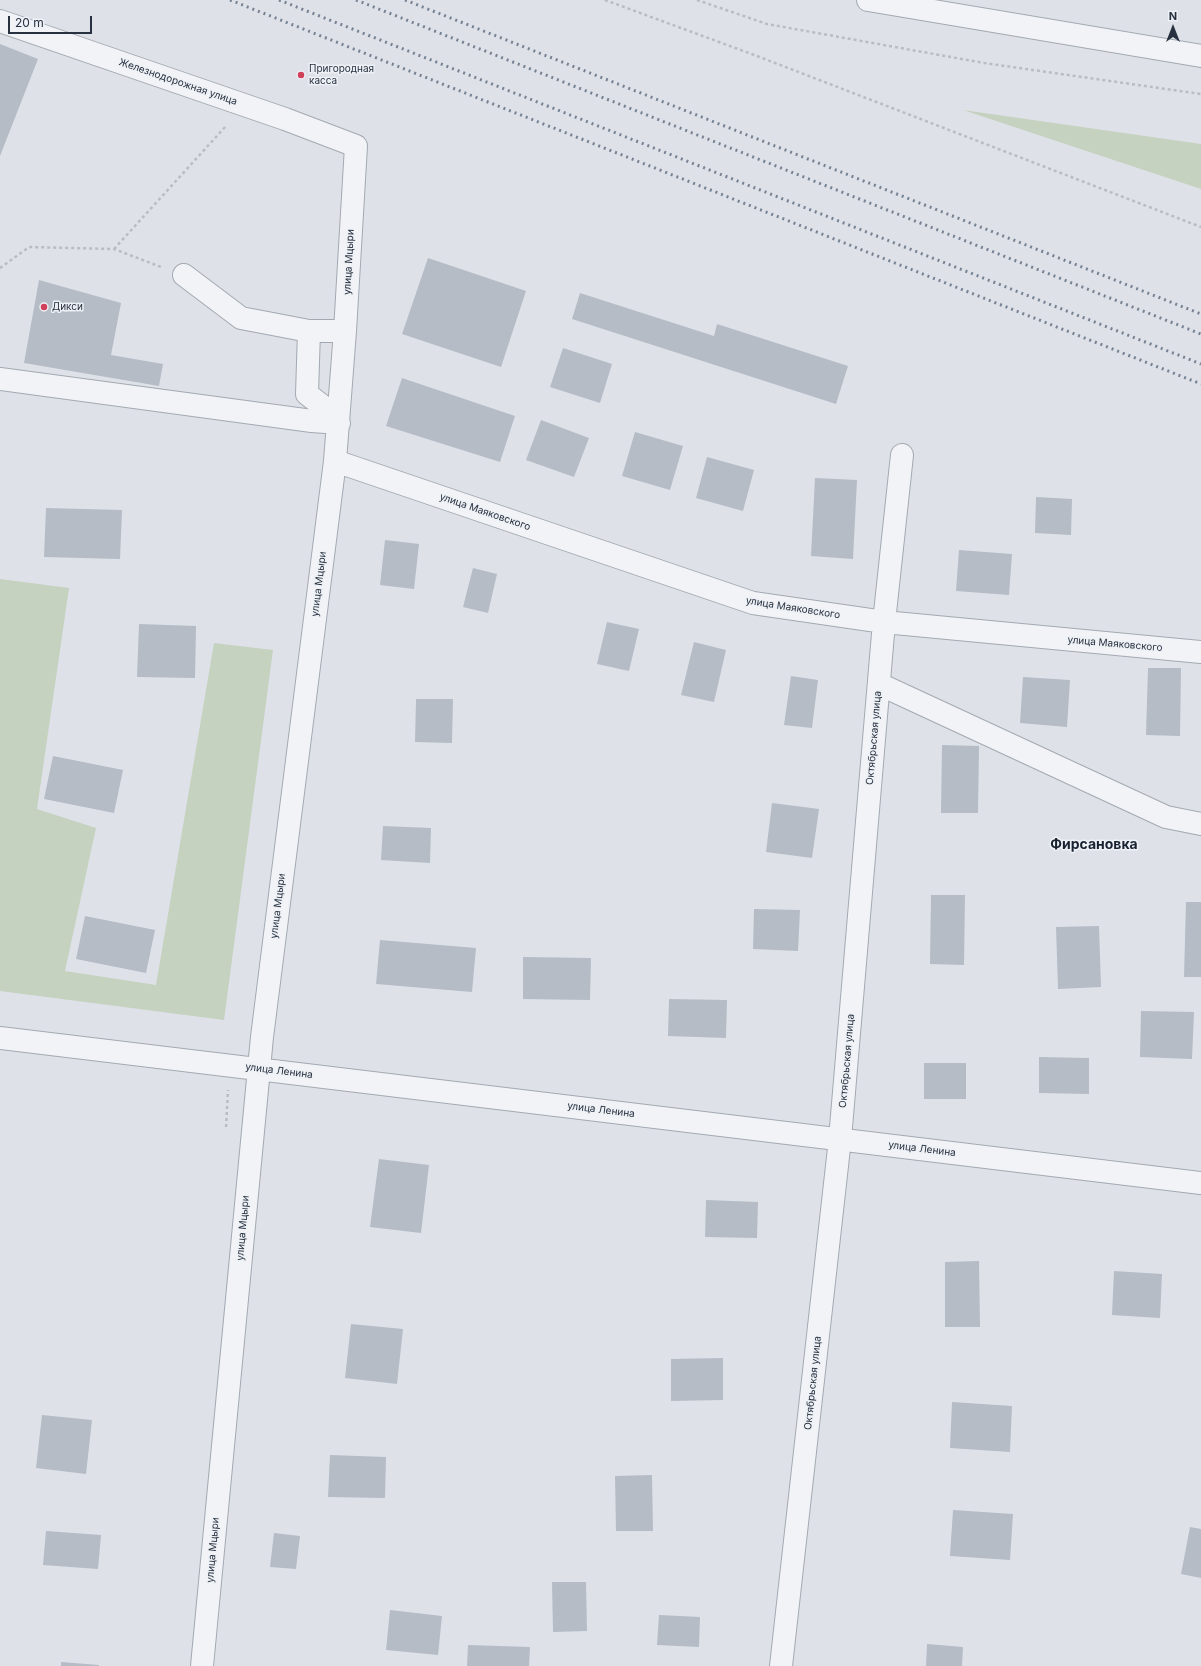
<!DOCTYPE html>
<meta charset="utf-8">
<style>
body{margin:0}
#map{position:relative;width:1201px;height:1666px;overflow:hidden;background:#dee2e8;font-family:Inter,sans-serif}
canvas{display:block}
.north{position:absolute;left:1153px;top:8px;width:40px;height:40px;-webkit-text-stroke:3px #eef1f6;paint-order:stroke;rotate:0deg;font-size:11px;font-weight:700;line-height:16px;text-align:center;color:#27313f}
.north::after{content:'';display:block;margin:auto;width:14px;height:18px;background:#27313f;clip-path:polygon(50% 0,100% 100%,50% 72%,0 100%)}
.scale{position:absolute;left:8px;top:16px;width:84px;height:18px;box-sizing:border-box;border:2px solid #27313f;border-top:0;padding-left:5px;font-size:12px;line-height:14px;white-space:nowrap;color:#27313f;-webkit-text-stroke:3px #eef1f6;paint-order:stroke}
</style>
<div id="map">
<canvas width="1201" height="1666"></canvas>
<div class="north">N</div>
<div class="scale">20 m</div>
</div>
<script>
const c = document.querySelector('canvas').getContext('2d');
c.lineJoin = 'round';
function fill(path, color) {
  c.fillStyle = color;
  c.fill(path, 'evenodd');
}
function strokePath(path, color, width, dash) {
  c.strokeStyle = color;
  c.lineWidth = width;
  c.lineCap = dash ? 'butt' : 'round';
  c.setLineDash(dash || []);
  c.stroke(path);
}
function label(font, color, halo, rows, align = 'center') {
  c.font = font + ' Inter,sans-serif';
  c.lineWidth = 3;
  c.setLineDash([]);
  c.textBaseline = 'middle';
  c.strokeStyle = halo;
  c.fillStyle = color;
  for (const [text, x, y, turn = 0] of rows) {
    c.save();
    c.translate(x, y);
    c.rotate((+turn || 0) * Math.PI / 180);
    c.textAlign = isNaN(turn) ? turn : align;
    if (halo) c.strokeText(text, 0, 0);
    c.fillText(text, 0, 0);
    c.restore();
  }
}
const green = new Path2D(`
 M963 110 1201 144V189Z
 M0 579 69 588 37 809 96 828 65 971 156 985 214 643 273 650 224 1020 0 991Z`);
const building = new Path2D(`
 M0 44 38 59 0 156Z
 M428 258 526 291 501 367 402 334Z
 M39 280 121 303 111 355 163 364 159 386 24 363Z
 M580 293 714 336 717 324 848 366 836 404 572 319Z
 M563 348 612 364 600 403 550 387Z
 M402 378 515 416 500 462 386 426Z
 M541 420 589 438 574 477 526 460Z
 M635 432 683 446 670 490 622 476Z
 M707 457 754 470 743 511 696 498Z
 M815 478 857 480 853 559 811 556Z
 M1036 497 1072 499 1071 535 1035 533Z
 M46 508 122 510 120 559 44 557Z
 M385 540 419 544 414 589 380 585Z
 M959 550 1012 554 1009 595 956 591Z
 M473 568 497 574 488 613 463 607Z
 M607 622 639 629 629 671 597 664Z
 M139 624 196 626 195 678 137 677Z
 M694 642 726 650 714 702 681 695Z
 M1148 668H1181L1180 736 1146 735Z
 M791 676 818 680 812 728 784 725Z
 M1023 677 1070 680 1067 727 1020 723Z
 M416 699H453L452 743 415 742Z
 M942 745 979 746 978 813H941Z
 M53 756 123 770 114 813 44 799Z
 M772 803 819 809 812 858 766 852Z
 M383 826 431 828 430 863 381 860Z
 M931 895H965L964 965 930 964Z
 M1186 902H1201V977H1184Z
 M754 909 800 910 798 951 753 949Z
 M85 916 155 930 146 973 76 959Z
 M1099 926 1101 987 1058 989 1056 927Z
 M380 940 476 948 472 992 376 984Z
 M523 957 591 958 590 1000 523 999Z
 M669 999 727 1000 726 1038 668 1036Z
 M1141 1011 1194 1012 1192 1059 1140 1057Z
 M1039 1057 1089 1058V1094L1039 1093Z
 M924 1063H966V1099H924Z
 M379 1159 429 1165 421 1233 370 1227Z
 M706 1200 758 1202 757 1238 705 1237Z
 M979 1261 980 1327H945V1262Z
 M1114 1271 1162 1274 1160 1318 1112 1315Z
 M351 1324 403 1329 397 1384 345 1378Z
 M723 1358V1400L671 1401V1359Z
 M952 1402 1012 1406 1010 1452 950 1448Z
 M42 1415 92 1420 86 1474 36 1468Z
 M330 1455 386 1457 385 1498 328 1497Z
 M652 1475 653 1531H616L615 1476Z
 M953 1510 1013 1514 1010 1560 950 1556Z
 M1190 1527 1201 1529V1578L1181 1574Z
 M46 1531 101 1535 98 1569 43 1565Z
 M274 1533 300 1536 296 1569 270 1567Z
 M552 1582H586L587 1631 553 1632Z
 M390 1610 442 1616 438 1655 386 1650Z
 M659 1615 700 1617 699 1647 657 1645Z
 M927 1644 963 1647 962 1666H926Z
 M468 1645 530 1647 529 1666H467Z
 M61 1662 99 1665V1666H61Z`);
const path = new Path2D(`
 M605 0 757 56 1201 227
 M697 0 767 24 984 63 1201 94
 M114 249 226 126
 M0 268 29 247 114 249 161 267
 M226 1127 228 1090`);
const minor = new Path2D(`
 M868 0 1201 56
 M0 21 285 119 356 146 345 331 335 461 262 1037 202 1666
 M184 275 241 318 309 331
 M0 379 312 421 339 423
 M338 418 307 394 309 331H345
 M335 461 753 603 884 622 1201 652
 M879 684 1166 817 1201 824
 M0 1038 1201 1183
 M781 1666 840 1139 884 622 902 455`);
const rail = new Path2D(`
 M230 0 1201 384
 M279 0 1201 364
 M356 0 1201 334
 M405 0 1201 314`);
const markers = [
 [301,75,4,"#d0405a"],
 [44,307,4,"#d0405a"]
];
const poiNames = [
 ["Пригородная",309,69],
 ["касса",309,81],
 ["Дикси",52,307]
];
const streetNames = [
 ["Железнодорожная улица",178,82,19],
 ["улица Мцыри",349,262,-87],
 ["улица Маяковского",485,512,19],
 ["улица Мцыри",319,584,-83],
 ["улица Маяковского",793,608,9],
 ["улица Маяковского",1115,644,5],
 ["Октябрьская улица",874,738,-85],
 ["улица Мцыри",278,906,-83],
 ["Октябрьская улица",847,1061,-85],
 ["улица Ленина",279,1071,7],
 ["улица Ленина",601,1110,7],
 ["улица Ленина",922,1149,7],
 ["улица Мцыри",243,1228,-85],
 ["Октябрьская улица",813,1383,-84],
 ["улица Мцыри",213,1550,-85]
];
const districtNames = [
 ["Фирсановка",1094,845]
];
fill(green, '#c5d2bf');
fill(building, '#b5bcc5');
strokePath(minor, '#a3a9b2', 24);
strokePath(path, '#b8bdc3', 2.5, [3, 3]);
strokePath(minor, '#f1f3f6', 22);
strokePath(rail, '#778292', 3, [2, 4]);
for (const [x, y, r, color] of markers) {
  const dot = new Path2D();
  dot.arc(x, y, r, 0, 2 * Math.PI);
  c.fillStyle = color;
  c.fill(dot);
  strokePath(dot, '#eef1f6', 1.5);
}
label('10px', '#27313f', '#eef1f6', poiNames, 'left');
label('10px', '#27313f', '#eef1f6', streetNames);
label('bold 14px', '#192230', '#eef1f6', districtNames);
</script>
